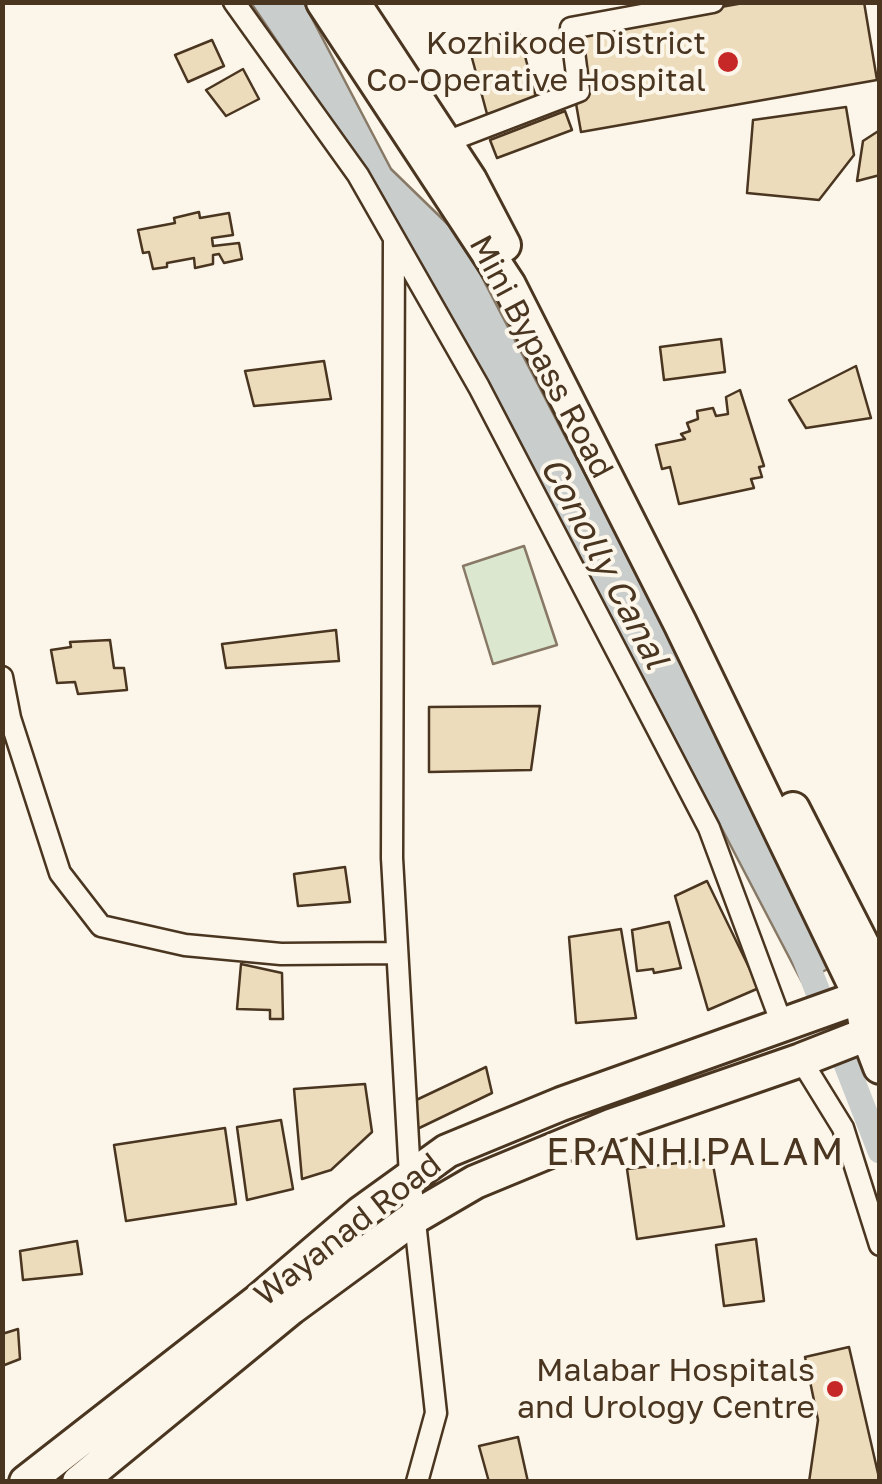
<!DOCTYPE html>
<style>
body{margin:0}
#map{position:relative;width:882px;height:1484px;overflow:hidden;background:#fbf6e9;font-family:"Golos Text",sans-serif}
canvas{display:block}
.frame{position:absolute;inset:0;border:5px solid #4a3520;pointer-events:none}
</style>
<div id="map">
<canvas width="882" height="1484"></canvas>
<div class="frame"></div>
</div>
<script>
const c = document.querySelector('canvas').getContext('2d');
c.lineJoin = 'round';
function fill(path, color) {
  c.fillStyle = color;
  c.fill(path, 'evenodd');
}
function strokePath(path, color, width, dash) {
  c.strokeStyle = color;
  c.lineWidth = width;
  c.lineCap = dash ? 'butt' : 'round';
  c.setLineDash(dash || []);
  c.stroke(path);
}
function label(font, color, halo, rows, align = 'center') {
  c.font = font + ' "Golos Text",sans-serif';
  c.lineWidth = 8;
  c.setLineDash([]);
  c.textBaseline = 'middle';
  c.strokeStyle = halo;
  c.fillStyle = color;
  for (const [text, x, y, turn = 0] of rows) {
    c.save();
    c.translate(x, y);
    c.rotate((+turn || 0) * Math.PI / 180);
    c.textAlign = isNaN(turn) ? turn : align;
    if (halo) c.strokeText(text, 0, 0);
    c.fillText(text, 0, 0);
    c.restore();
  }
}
const green = new Path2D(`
 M524 546 557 645 493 664 463 566Z`);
const water = new Path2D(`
 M251 3H304L391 169 461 237 840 963 802 982 584 565 386 202Z`);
const canal = new Path2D(`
 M800 946 880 1151`);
const building = new Path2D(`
 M749 2H864L877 80 581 132 564 35Z
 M518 30 537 101 487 114 468 43Z
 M212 40 224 66 188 82 175 55Z
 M243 69 259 99 226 116 206 90Z
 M846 107 854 155 819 200 747 193 753 120Z
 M565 111 572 130 497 158 490 140Z
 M880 130V175L857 181 863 141Z
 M199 212 200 218 229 213 233 235 212 238 213 246 239 243 242 259 224 263 219 254 213 255V264L195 268 194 258 167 263V267L153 269 149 252 143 253 138 230 175 223 174 218Z
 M721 339 725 372 664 380 660 347Z
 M324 361 331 399 254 406 245 371Z
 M856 366 871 418 806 428 789 400Z
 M740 390 764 466 759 467 762 477 751 479 754 488 679 504 670 467 662 469 656 445 685 439 681 434 690 431 687 423 698 419 697 411 713 408 716 416 728 414 726 397Z
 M336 630 339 661 226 668 222 644Z
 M110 640 114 668H124L127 690 78 694 75 682 57 683 51 650 71 647 70 642Z
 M540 706 531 770 429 772V707Z
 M345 867 350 902 298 906 294 874Z
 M707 881 759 988 708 1010 675 896Z
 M669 922 681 968 654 973 653 969 637 971 632 930Z
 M621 929 636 1018 576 1023 569 937Z
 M241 964 282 973 283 1019H270V1010L237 1009Z
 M486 1067 492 1093 411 1132 412 1102Z
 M365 1084 372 1132 331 1170 302 1179 294 1089Z
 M281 1120 293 1189 247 1200 237 1127Z
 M225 1128 236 1204 126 1221 114 1145Z
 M712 1159 724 1226 637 1239 627 1169Z
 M756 1239 764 1301 724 1306 716 1245Z
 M77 1241 82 1274 23 1280 20 1251Z
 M18 1329 20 1359 2 1366V1334Z
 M849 1347 880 1482H809L818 1420 805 1357Z
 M518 1437 528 1482H489L479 1446Z`);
const street = new Path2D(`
 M234 2 358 175 479 387 709 828 783 1027
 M446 142 579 91 571 28 713 2
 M394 239 392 858 410 1176 436 1413 417 1482
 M2 677 10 718 60 873 101 926 185 945 281 954 397 953
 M801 1060 843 1128 880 1245`);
const primary = new Path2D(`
 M323 2 509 285 680 623 861 998 867 1033 880 1067
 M353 2 470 180 504 245
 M793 809 880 979
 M26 1482 258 1301 361 1213 447 1151 561 1104 880 990
 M79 1482 291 1308 415 1217 475 1182 613 1125 801 1060 880 1029`);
const markers = [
 [728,62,12,"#c62828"],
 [835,1389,10,"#c62828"]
];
const poiNames = [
 ["Kozhikode District",706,44],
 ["Co-Operative Hospital",706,81],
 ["Malabar Hospitals",815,1371],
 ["and Urology Centre",815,1408]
];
const streetNames = [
 ["Mini Bypass Road",541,357,62],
 ["Wayanad Road",348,1230,-38]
];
const waterNames = [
 ["Conolly Canal",604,563,62]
];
const quarterNames = [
 ["ERANHIPALAM",696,1153]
];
fill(green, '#dce7d0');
strokePath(green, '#887966', 2.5);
fill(water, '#c9cecd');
strokePath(water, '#887966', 2.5);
strokePath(canal, '#c9cecd', 25);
fill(building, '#ecdcbc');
strokePath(building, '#4a3520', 2.5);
strokePath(street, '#4a3520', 25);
strokePath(primary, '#4a3520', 38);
strokePath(street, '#fbf6e9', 20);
strokePath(primary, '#fbf6e9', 32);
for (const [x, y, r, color] of markers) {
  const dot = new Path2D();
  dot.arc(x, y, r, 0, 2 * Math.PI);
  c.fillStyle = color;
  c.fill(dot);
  strokePath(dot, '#fbf6e9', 4);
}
label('32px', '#4a3520', '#fbf6e9', poiNames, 'right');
label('32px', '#4a3520', '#fbf6e9', streetNames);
label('italic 35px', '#4a3520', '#fbf6e9', waterNames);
c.letterSpacing = '2.5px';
label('38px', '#4a3520', '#fbf6e9', quarterNames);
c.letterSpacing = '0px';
</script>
